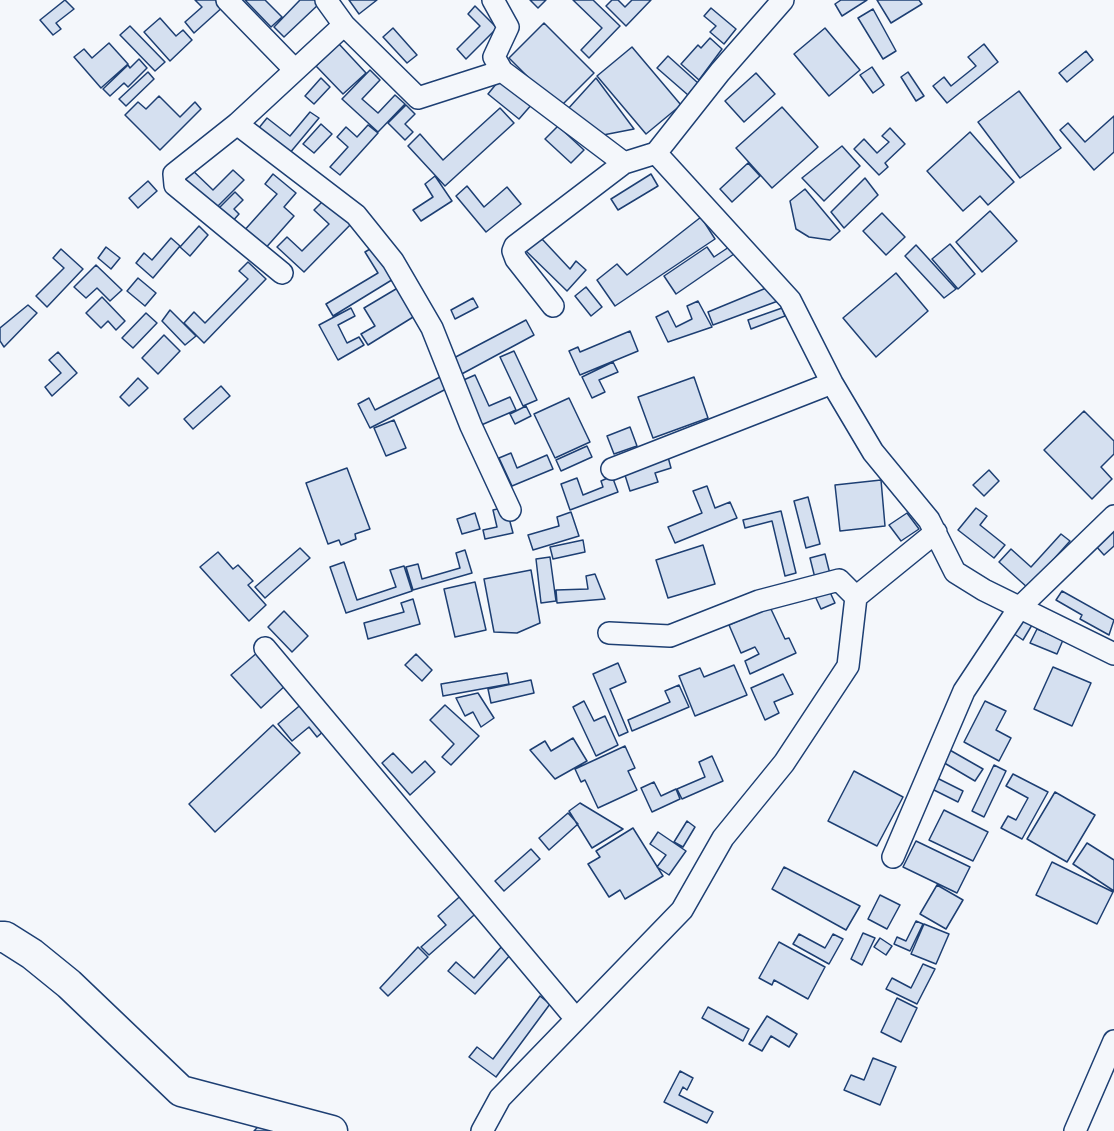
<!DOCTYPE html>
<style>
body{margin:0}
canvas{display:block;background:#f4f7fb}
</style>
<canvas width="1114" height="1131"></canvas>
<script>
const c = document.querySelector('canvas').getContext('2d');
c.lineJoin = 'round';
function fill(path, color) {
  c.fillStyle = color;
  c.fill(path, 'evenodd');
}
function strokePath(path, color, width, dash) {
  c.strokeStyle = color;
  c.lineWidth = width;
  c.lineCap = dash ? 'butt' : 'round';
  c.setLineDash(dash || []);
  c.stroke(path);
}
const building = new Path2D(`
 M65 0 74 9 56 23 61 29 53 35 40 20Z
 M195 0H220L225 5 194 33 185 22 202 7Z
 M245 0H265L282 17 271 27Z
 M317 0 320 3 284 37 274 27 300 0Z
 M349 0H377L359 14Z
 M530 0H546L538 8Z
 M573 0H593L620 26 589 58 581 50 602 28Z
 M612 0H618L625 7 632 0H651L626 26 606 6Z
 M841 0H867L842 16 835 4Z
 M877 0H919L922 4 891 23Z
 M475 6 497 28 466 59 457 49 480 26 468 14Z
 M711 8 736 29 724 44 710 32 716 26 704 16Z
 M873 9 896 51 883 59 858 18Z
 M160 18 176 36 183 30 192 40 170 61 144 32Z
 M544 23 594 73 559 108 509 58Z
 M130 26 165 62 155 71 120 35Z
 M393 28 417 55 407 63 383 37Z
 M825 28 860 70 829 96 794 54Z
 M710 38 722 49 699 80 681 64 698 45 701 48Z
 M109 43 128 64 101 88 74 57 84 49 92 58Z
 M339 44 366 73 343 94 316 66Z
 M984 44 998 62 947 103 933 86 944 77 951 86 976 66 968 57Z
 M632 47 681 105 646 134 597 76Z
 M1086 51 1093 60 1067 82 1059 73Z
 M668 56 698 83 688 95 657 68Z
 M139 59 147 68 128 87 124 83 110 96 103 89 128 65 130 68Z
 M872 67 884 85 873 93 860 75Z
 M370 70 380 80 362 99 378 113 395 95 405 104 378 132 342 99Z
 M148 72 154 79 126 106 119 99Z
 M908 72 924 96 916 101 901 77Z
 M756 73 775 94 744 122 725 101Z
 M321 78 330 87 314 104 305 96Z
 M501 78 533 103 519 119 488 94Z
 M596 78 634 129 598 136 567 110Z
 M1019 91 1061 148 1020 178 978 122Z
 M159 96 180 117 195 102 201 109 160 150 125 115 138 102 146 109Z
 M406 105 415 114 405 124 413 132 405 140 388 123Z
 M782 107 818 147 772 188 736 148Z
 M500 108 514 123 445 186 408 146 420 134 443 160Z
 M310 112 319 118 289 154 258 129 267 118 290 136Z
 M1114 116V152L1094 170 1060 130 1068 123 1085 142Z
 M321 124 332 134 314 153 303 144Z
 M368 125 378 133 340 175 330 167 348 147 337 137 346 127 357 137Z
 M558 126 584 150 571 163 545 139Z
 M890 128 905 144 885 163 888 167 879 175 854 149 864 139 877 153 889 142 882 136Z
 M970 132 1014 182 988 205 980 196 963 211 927 171Z
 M842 146 860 166 824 201 802 178Z
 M748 163 760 176 732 202 720 189Z
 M189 167 213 190 233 170 244 180 214 210 180 176Z
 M273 174 296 193 284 207 294 216 263 251 242 233 277 194 265 184Z
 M651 174 658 186 618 210 611 199Z
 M435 176 452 201 421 221 413 210 433 197 425 184Z
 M865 178 878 195 844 228 831 212Z
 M148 181 157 191 138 208 129 198Z
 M467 186 484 207 507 187 521 204 486 232 456 196Z
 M805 189 840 231 830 240 809 237 796 229 790 201Z
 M235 192 243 200 234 209 239 214 231 223 217 210Z
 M327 197 353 222 304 272 277 247 287 237 302 251 329 224 314 210Z
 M990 211 1017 241 982 272 956 242Z
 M882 213 905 237 886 255 863 231Z
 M701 217 715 239 615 306 597 280 617 264 627 275Z
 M199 226 208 235 190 256 180 247Z
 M171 238 180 246 153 278 136 263 144 253 152 260Z
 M542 239 570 269 576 261 586 270 567 291 525 250Z
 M950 244 975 274 958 289 932 259Z
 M916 245 956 289 944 298 905 256Z
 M375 246 395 278 333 316 326 304 378 273 365 252Z
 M106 247 120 258 111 269 98 258Z
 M707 247 714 257 729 247 734 254 676 294 664 276Z
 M61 249 83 269 47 307 36 296 64 268 53 258Z
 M248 262 266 279 204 343 184 323 194 312 205 323 248 279 239 271Z
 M96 265 122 290 110 301 97 288 86 298 74 287Z
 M896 273 928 311 876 357 843 318Z
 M138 278 156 293 145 306 127 291Z
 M401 286 418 314 368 345 361 334 375 326 364 308Z
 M771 286 778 301 713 325 708 312Z
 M586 287 602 307 591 316 575 296Z
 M102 297 125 321 116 330 108 321 101 328 86 313Z
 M473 298 478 307 455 319 451 310Z
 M698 301 712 327 668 342 656 317 668 311 676 327 692 319 687 306Z
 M28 305 37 313 4 347 0 341V328Z
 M351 308 355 316 338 325 347 343 359 337 364 345 338 360 319 325Z
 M782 308 785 316 751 329 748 320Z
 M170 310 196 336 185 345 162 321Z
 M146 313 157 323 133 348 122 338Z
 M526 320 534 335 458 376 450 360Z
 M630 331 638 351 580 375 569 351 578 347 580 352Z
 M164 335 180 351 158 374 142 358Z
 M514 351 537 400 523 406 500 357Z
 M58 352 77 373 52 396 45 387 61 373 49 360Z
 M613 362 618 372 599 380 605 392 592 398 582 377Z
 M446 374 452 386 370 428 358 404 369 398 375 410Z
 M475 375 489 406 510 397 516 410 479 426 459 382Z
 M694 377 708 418 653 438 638 397Z
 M138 378 148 388 129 406 120 397Z
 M221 386 230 396 193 429 184 419Z
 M569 398 590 442 555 458 534 414Z
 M526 406 531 416 515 424 510 414Z
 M1084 411 1114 441V454L1101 467 1112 479 1092 499 1044 450Z
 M394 420 406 448 386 456 374 428Z
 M630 427 637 446 614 454 607 436Z
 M587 446 592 457 561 471 556 460Z
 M511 453 517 468 547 455 553 469 512 486 499 458Z
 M668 457 671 468 655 473 658 482 630 491 624 472Z
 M347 468 370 529 355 534 356 539 341 545 339 540 328 544 306 483Z
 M989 470 999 481 984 496 973 485Z
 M612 476 618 492 570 510 561 484 577 478 583 495 603 487 601 481Z
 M881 480 885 526 840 531 835 485Z
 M707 486 715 508 730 502 737 518 675 543 668 527 702 513 693 491Z
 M808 497 820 544 806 548 794 501Z
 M506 507 513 533 485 539 483 530 497 527 493 510Z
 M976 508 987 516 980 525 1005 545 994 558 958 530Z
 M781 511 796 573 785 576 772 521 745 528 743 520Z
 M571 512 579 536 533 550 528 535 559 526 557 517Z
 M475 513 480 529 462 534 457 519Z
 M907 513 919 529 901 541 889 525Z
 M1114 527V546L1104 555 1095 545Z
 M1061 534 1070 541 1028 588 999 562 1011 549 1031 567Z
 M583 540 585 552 553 559 550 547Z
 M703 545 715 584 668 598 656 560Z
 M300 548 310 558 265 598 255 587Z
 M465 550 472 573 413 590 406 567 418 564 422 579 460 568 456 553Z
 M218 552 233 569 238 565 253 581 248 585 266 605 249 621 200 567Z
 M825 554 830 574 815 578 810 558Z
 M550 557 556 601 541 603 536 559Z
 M344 562 357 600 396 587 390 570 404 566 412 591 346 613 330 567Z
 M531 570 540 623 517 633 494 632 484 579Z
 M595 574 605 599 557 603 556 590 588 589 586 576Z
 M475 582 486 630 455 637 444 589Z
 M829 590 835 603 821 609 815 596Z
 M1062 591 1114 620 1109 635 1080 619 1082 615 1056 600Z
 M413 599 420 624 368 639 364 623 404 612 401 603Z
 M770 607 785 639 789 638 796 653 750 674 745 661 759 654 755 647 741 653 729 625Z
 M284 611 308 636 292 652 268 627Z
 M1019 617 1032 625 1023 640 1010 631Z
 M1037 629 1063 640 1057 654 1030 643Z
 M258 652 287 684 261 708 231 675Z
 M416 654 432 670 422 681 405 665Z
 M618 663 626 682 610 689 628 732 619 736 593 674Z
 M734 665 747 695 695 716 679 676 700 668 704 677Z
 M1053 667 1091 683 1072 726 1034 709Z
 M507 673 509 684 443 696 441 684Z
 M783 674 793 694 774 702 779 713 765 720 751 688Z
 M531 680 534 693 491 703 488 689Z
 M679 685 689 707 632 731 628 720 670 702 665 691Z
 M478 693 494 718 481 727 473 712 465 716 456 698Z
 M584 701 594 721 605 716 618 745 596 756 573 707Z
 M985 701 1006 711 996 730 1011 738 999 761 964 742Z
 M304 702 326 729 317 737 309 727 292 741 278 724Z
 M445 705 479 736 451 765 442 757 454 744 430 720Z
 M273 725 300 753 215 832 189 804Z
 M573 738 587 761 555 779 530 750 545 741 551 751Z
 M625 746 635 768 628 771 637 790 598 808 585 780 581 782 575 769Z
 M948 749 983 769 975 781 941 761Z
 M393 753 412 773 425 761 435 772 410 795 382 763Z
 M712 756 723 781 682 799 677 789 705 777 699 762Z
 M994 765 1006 771 984 817 972 811Z
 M854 771 903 797 877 846 828 821Z
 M1013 774 1048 792 1022 839 1001 828 1008 816 1016 820 1028 798 1006 786Z
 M933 776 963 791 958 802 928 787Z
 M654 782 661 796 676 789 680 799 652 812 641 788Z
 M1055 792 1095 815 1067 862 1027 839Z
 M580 803 623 829 592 848 569 811Z
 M944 810 988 832 973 861 929 840Z
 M568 813 578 824 549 850 539 838Z
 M687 821 695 827 683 847 674 842Z
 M633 828 663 876 625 899 620 890 609 897 588 864 600 857 596 851Z
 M658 832 686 851 669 875 657 867 666 855 650 844Z
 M916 841 970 867 957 893 903 867Z
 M1087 843 1114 860V891L1073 864Z
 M531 849 540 859 504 891 495 881Z
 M1052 862 1113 892 1097 924 1036 895Z
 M784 867 860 906 846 930 772 889Z
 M937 885 963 900 946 929 920 914Z
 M466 891 482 908 429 955 421 947 446 925 438 916Z
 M880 895 900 905 887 929 868 919Z
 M916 921 923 924 910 951 894 944 897 937 906 941Z
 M924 924 949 934 936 964 911 954Z
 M863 933 875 938 862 965 851 959Z
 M799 934 825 948 833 934 843 939 829 964 793 944Z
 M880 938 892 946 886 955 874 947Z
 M779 942 825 967 808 999 774 980 772 985 759 978Z
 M503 945 512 953 475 994 448 971 456 962 474 978Z
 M418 947 428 957 388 996 380 988Z
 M923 964 935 969 917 1004 886 989 892 978 911 988Z
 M540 996 550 1004 496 1077 469 1057 477 1047 493 1059Z
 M897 998 917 1008 901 1042 881 1032Z
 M708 1007 749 1029 743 1041 702 1018Z
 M767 1016 797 1034 789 1047 771 1036 762 1051 749 1044Z
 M873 1058 896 1067 880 1105 844 1090 851 1075 864 1080Z
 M680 1071 693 1078 687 1090 683 1087 679 1095 713 1112 707 1123 664 1102Z
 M269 1115 275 1131H254Z`);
const street = new Path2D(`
 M227 0 295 70
 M326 0 344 25 418 98 502 71 624 163 656 153 720 72 783 0
 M493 0 508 27 494 57 502 71
 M237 124 356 215 393 261 432 328 471 426 510 510
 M656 153 790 300 832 383 873 452 929 520 955 572 984 590 1114 654
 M282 273 175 185 174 174 237 124 344 25
 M553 306 516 259 513 251 515 246 624 163
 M612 469 832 383
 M609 633 670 636 759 601 839 580 856 597 936 532
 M265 648 576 1019
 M893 857 964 691 1019 608 1114 516
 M482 1131 500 1098 682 910 723 838 784 763 848 666 856 597
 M1075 1131 1114 1041`);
const secondary = new Path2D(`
 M0 937H5L32 954 69 984 181 1091 332 1131`);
fill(building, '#d5e0f0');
strokePath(building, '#1d3f73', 1.5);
strokePath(street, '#1d3f73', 24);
strokePath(secondary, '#1d3f73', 33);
strokePath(street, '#f4f7fb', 21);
strokePath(secondary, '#f4f7fb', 30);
</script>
